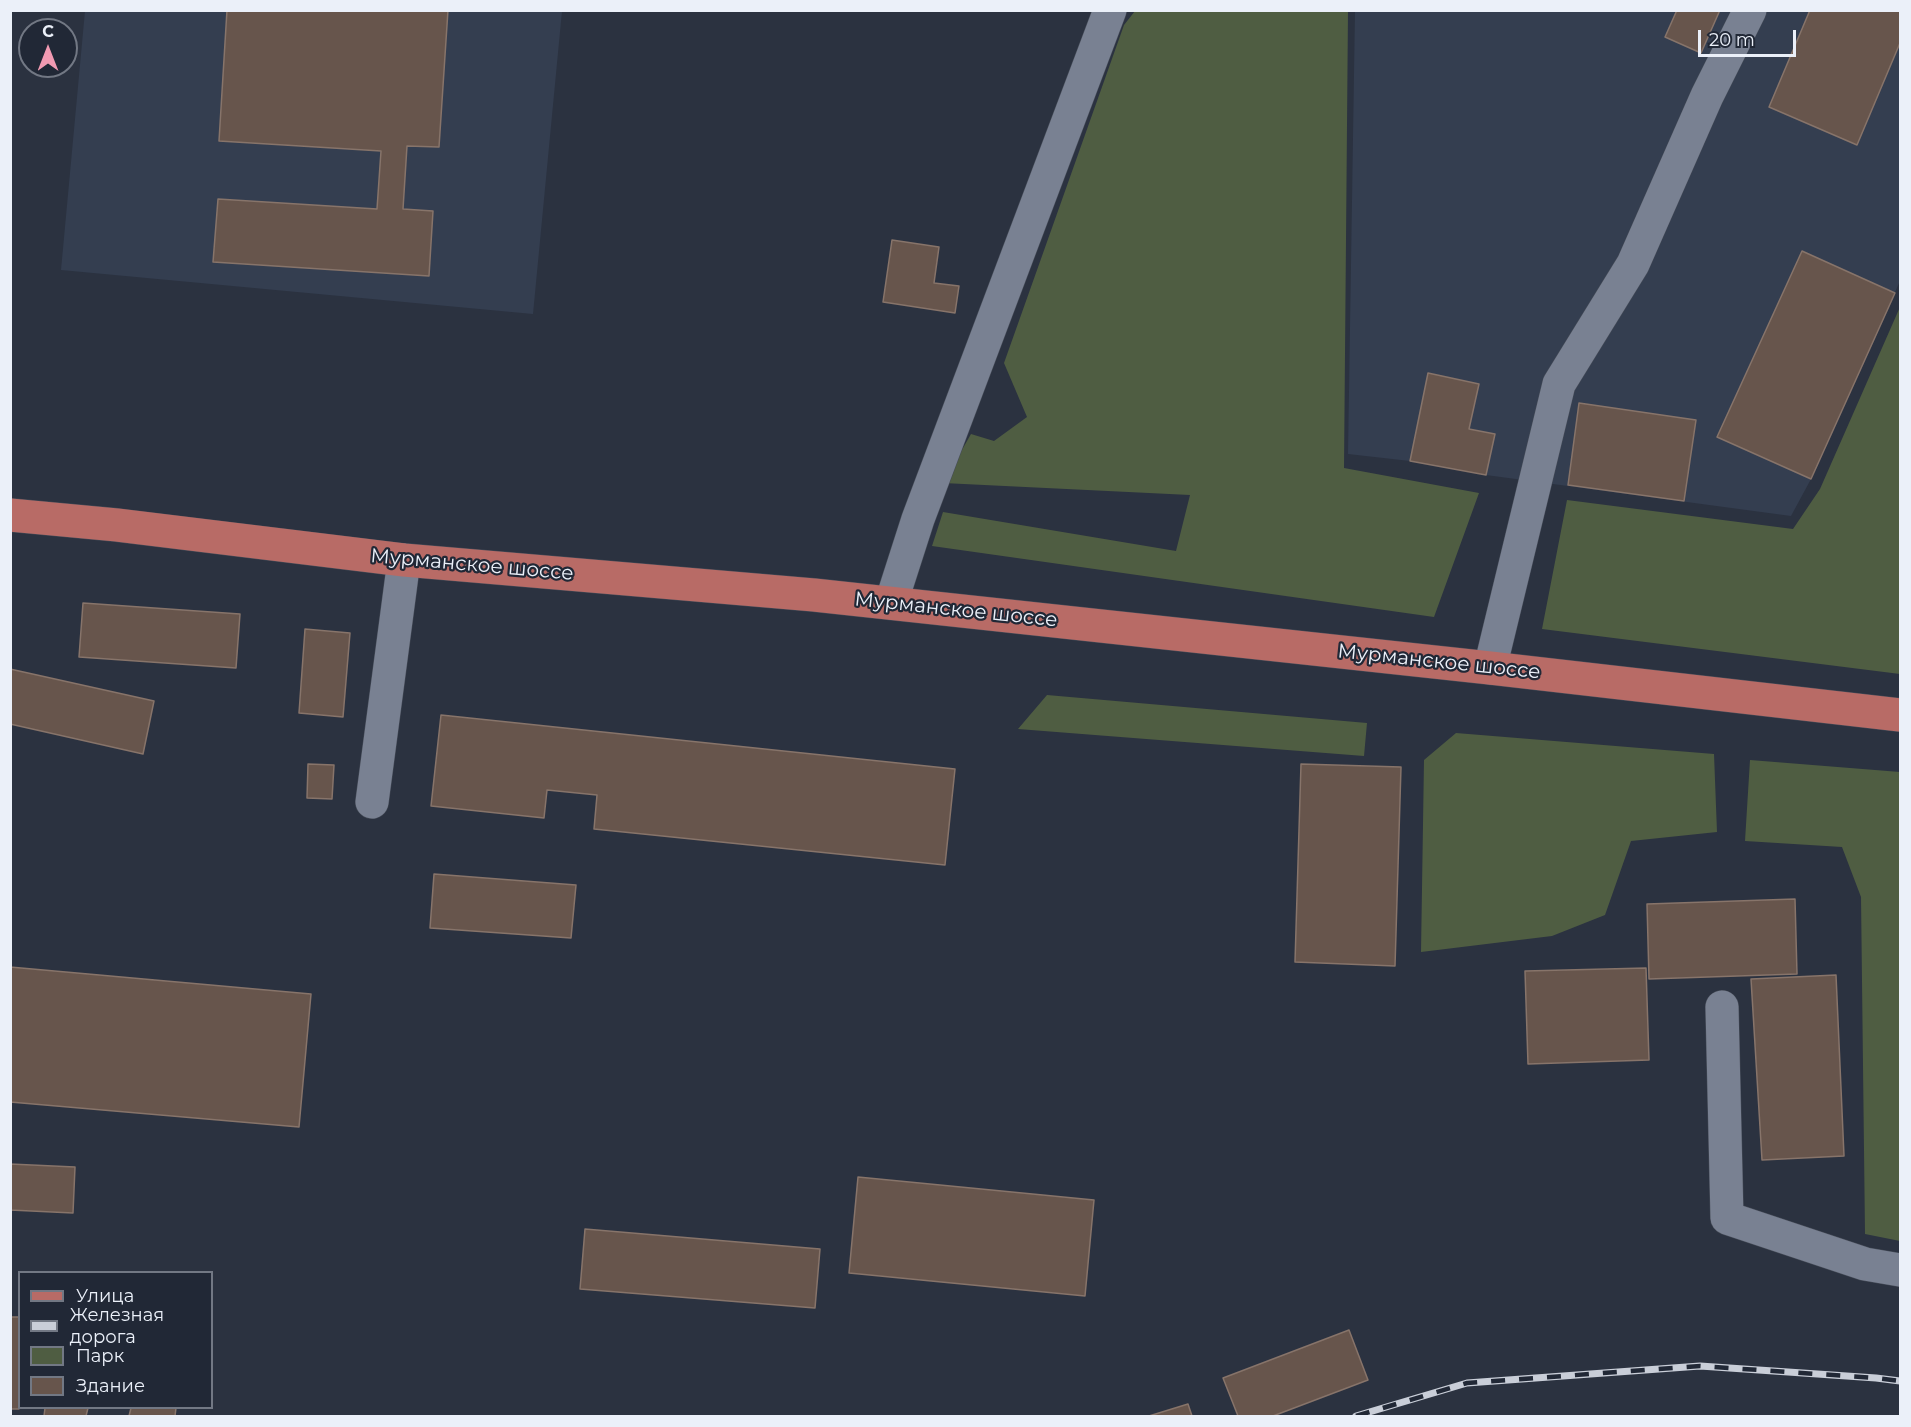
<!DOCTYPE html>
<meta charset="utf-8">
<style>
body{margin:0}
#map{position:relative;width:1911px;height:1427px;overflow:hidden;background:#2b3240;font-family:Montserrat,sans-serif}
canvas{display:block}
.frame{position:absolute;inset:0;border:12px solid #ebf0f9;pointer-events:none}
.legend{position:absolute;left:18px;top:1271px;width:195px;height:138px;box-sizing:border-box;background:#212836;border:2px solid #727884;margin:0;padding:8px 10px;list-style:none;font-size:18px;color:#ebf0f9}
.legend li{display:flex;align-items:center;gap:12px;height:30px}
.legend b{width:30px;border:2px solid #727884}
.north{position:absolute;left:18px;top:18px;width:60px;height:60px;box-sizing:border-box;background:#212836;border:2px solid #727884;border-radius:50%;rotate:0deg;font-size:16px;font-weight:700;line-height:24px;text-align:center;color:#ebf0f9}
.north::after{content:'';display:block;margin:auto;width:21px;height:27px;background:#f19ab2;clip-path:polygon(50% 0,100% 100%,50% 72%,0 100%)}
.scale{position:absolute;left:1698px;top:30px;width:98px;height:27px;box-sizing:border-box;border:3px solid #ebf0f9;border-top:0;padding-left:8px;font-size:18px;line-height:21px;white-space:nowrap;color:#ebf0f9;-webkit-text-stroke:4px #212836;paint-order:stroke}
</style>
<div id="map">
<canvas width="1911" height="1427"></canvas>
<div class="frame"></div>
<ul class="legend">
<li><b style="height:8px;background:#b86b66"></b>Улица</li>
<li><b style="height:8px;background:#c9ced8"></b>Железная дорога</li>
<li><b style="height:16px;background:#4f5d42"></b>Парк</li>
<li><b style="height:16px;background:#67554c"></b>Здание</li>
</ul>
<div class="north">С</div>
<div class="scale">20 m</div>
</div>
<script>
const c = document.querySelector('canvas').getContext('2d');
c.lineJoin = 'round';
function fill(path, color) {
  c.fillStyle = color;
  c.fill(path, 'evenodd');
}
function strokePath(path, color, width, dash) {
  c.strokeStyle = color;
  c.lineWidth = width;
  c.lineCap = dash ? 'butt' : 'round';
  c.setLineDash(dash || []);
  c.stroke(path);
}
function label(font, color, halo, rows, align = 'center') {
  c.font = font + ' Montserrat,sans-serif';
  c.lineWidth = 4.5;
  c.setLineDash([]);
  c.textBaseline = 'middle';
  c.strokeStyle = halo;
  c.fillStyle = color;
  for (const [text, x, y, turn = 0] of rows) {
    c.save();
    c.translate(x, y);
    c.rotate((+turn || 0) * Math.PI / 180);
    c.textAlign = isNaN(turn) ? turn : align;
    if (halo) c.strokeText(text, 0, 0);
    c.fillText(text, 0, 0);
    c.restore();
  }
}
const built = new Path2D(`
 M85 11H562L533 314 61 270Z
 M1355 11H1900V281L1811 479 1791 516 1486 475 1410 461 1348 454Z`);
const green = new Path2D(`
 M1135 11H1348L1344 468 1479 493 1434 617 932 546 943 512 1176 551 1190 495 943 483 971 434 994 441 1027 417 1004 363 1124 25Z
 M1900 307V674L1542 629 1567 500 1793 529 1820 489Z
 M1047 695 1367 723 1364 756 1018 729Z
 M1456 733 1714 754 1717 832 1631 841 1605 915 1552 936 1421 952 1424 760Z
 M1750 760 1900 772V1241L1865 1234 1861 897 1842 847 1745 841Z`);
const building = new Path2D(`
 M227 10H448L439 147 407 146 403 209 433 211 429 276 213 262 218 199 377 209 381 151 219 141Z
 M1677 10H1720L1701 53 1665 37Z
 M1810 10H1900V43L1857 145 1769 107Z
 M892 240 939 247 934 283 959 286 955 313 883 302Z
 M1802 251 1895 293 1811 479 1717 437Z
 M1428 373 1479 384 1469 429 1495 434 1486 475 1410 461Z
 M1579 403 1696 420 1684 501 1568 485Z
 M83 603 240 614 236 668 79 657Z
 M305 629 350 633 343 717 299 713Z
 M10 669 154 701 143 754 10 724Z
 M441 715 955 769 945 865 594 829 597 795 547 790 544 818 431 806Z
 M308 764 334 765 332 799 307 798Z
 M1301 764 1401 767 1395 966 1295 962Z
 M434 874 576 885 571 938 430 928Z
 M1795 899 1797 974 1649 979 1647 904Z
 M10 967 311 994 299 1127 10 1102Z
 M1646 968 1649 1060 1528 1064 1525 971Z
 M1836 975 1844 1156 1762 1160 1751 979Z
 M10 1164 75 1167 73 1213 10 1210Z
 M858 1177 1094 1200 1085 1296 849 1273Z
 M585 1229 820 1249 815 1308 580 1289Z
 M10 1317H20L19 1409H10Z
 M1349 1330 1368 1380 1273 1416H1238L1223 1378Z
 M1188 1404 1192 1416H1149Z
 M45 1408H88L86 1416H44Z
 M131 1408H176L175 1416H129Z`);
const minor = new Path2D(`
 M891 603 918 519 1110 10
 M1490 668 1559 384 1633 264 1707 96 1750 10
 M372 802 404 560
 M1722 1007 1727 1218 1865 1264 1900 1270`);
const major = new Path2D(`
 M10 515 117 525 404 560 814 595 1490 668 1900 715`);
const rail = new Path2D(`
 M1356 1416 1467 1383 1700 1366 1876 1378 1900 1381`);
const streetNames = [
 ["Мурманское шоссе",472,565,5],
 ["Мурманское шоссе",956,610,6],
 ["Мурманское шоссе",1439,662,6]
];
fill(built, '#343e50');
fill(green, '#4f5d42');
fill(building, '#67554c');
strokePath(building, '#87746a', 1.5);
strokePath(minor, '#474d59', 34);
strokePath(major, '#474d59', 34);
strokePath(minor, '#798192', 33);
strokePath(major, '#b86b66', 33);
strokePath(rail, '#c9ced8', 7);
strokePath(rail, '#212836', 4.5, [14]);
label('20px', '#ebf0f9', '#212836', streetNames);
</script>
